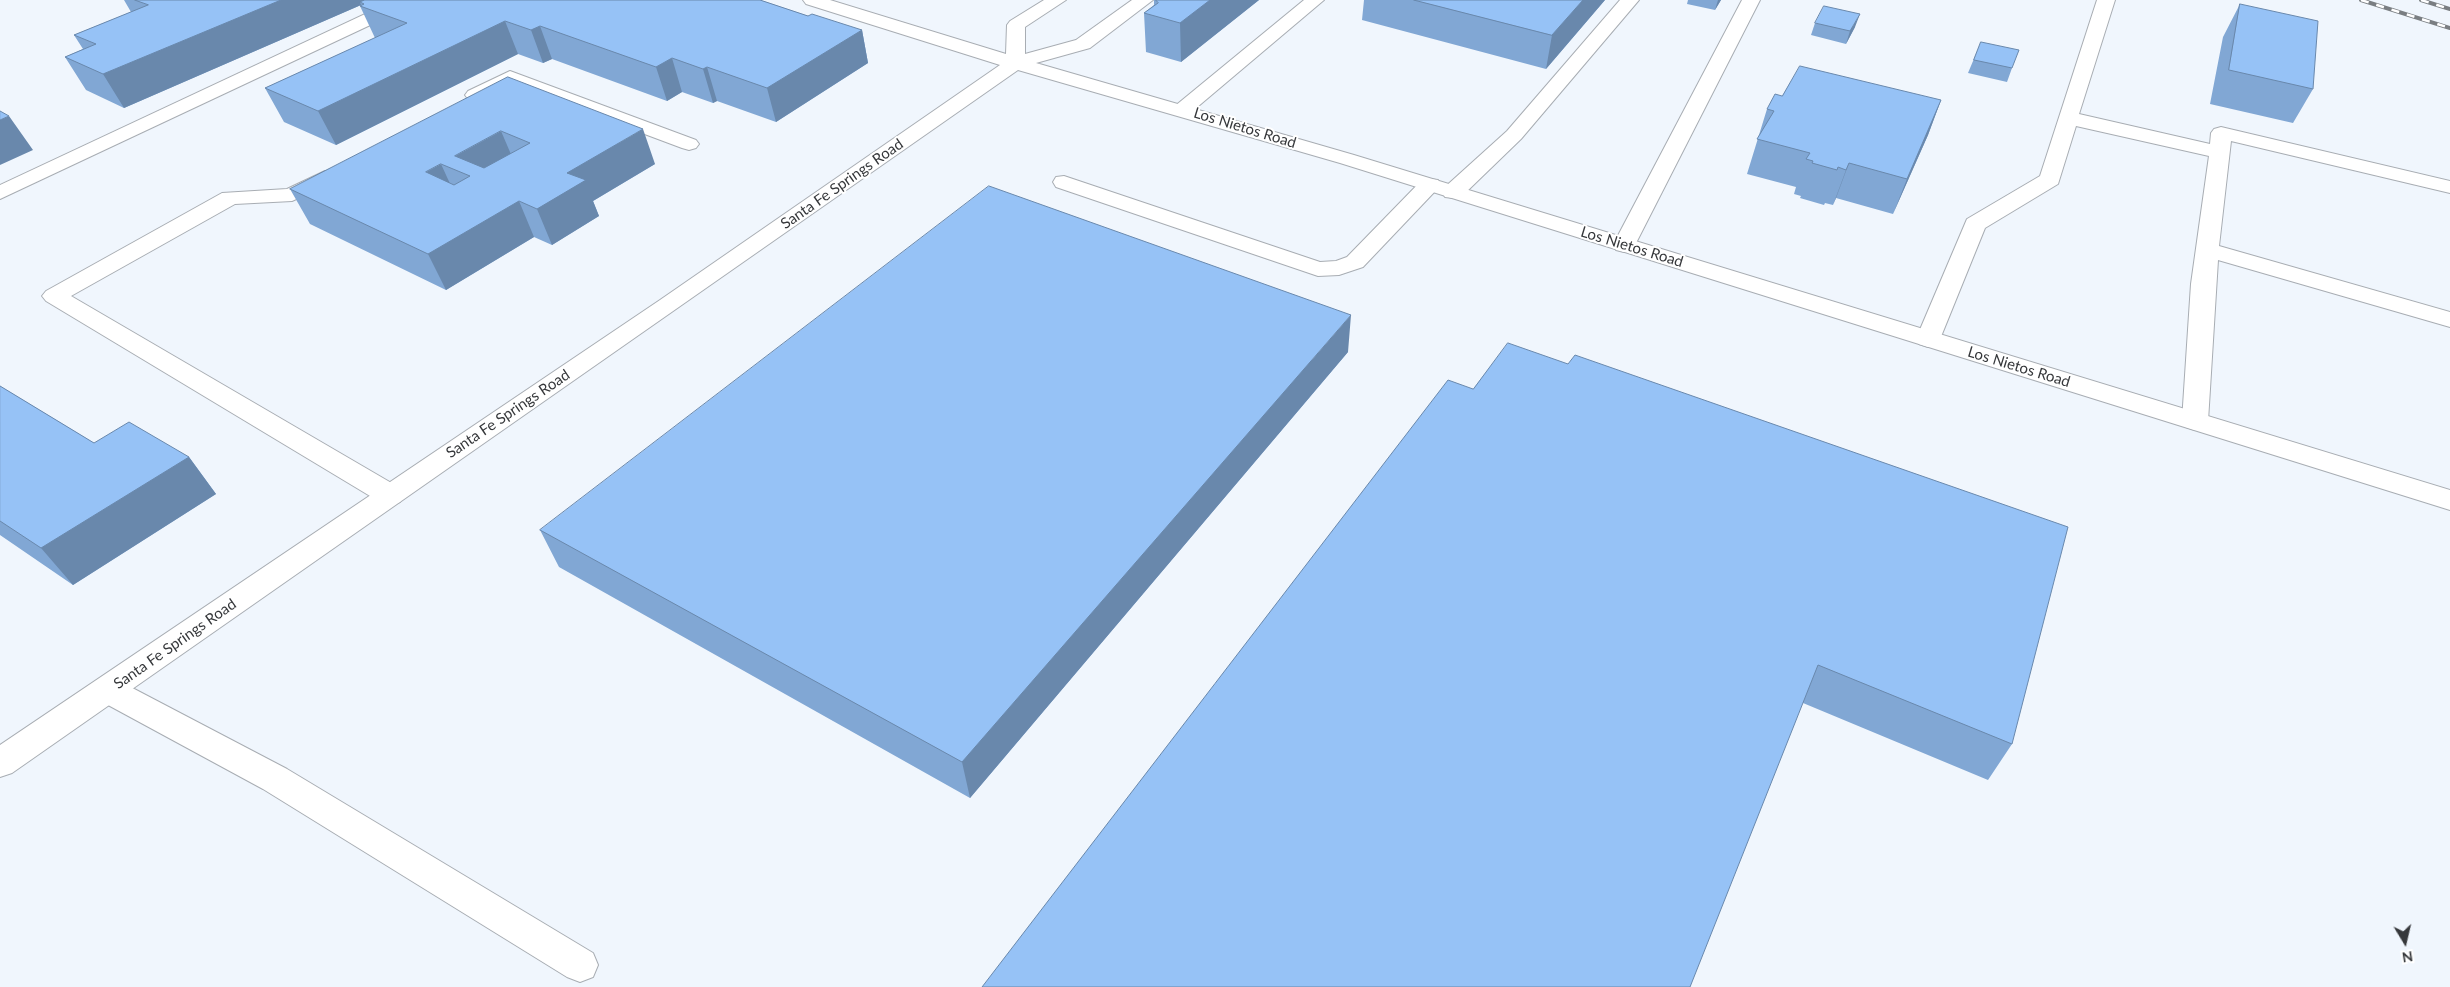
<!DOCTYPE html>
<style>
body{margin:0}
#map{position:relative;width:2450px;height:987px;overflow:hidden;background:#f0f6fd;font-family:Lato,sans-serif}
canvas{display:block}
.north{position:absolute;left:2380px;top:917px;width:50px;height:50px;-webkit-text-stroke:4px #fff;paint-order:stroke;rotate:171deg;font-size:14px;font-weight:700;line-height:20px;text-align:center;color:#36383b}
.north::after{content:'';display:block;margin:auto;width:18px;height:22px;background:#36383b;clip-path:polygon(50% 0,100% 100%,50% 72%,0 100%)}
</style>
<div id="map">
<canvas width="2450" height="987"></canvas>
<div class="north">N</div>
</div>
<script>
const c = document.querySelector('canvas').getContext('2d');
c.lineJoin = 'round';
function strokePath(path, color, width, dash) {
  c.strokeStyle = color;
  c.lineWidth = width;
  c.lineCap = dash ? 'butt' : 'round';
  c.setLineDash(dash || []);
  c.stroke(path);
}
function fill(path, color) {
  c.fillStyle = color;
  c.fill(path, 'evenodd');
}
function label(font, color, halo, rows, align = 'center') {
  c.font = font + ' Lato,sans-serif';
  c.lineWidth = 4;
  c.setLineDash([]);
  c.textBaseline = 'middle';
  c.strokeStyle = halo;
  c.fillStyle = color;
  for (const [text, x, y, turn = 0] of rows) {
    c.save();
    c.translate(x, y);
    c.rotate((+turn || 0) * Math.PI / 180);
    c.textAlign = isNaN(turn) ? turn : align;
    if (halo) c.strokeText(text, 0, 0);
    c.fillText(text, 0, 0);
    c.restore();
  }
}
const lane = new Path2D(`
 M395 0H418L415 4 0 199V185Z
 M1304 0H1324L1189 114 1182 116 1175 114 1172 110 1175 106Z
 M1620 0H1639L1521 139 1461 197 1453 198 1445 197 1442 192 1445 187 1507 131Z
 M1742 0H1760L1635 245 1632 250 1624 252 1616 250 1613 245Z
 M2097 0H2115L2079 114 2210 144 2211 133 2214 129 2221 127 2450 181V193L2231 141 2219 246 2450 312V327L2218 260 2208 421 2204 427 2195 430 2186 427 2182 421 2191 284 2209 156 2076 126 2058 184 1985 228 1940 339 1937 344 1928 347 1919 344 1916 339 1967 219 2040 176Z
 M510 71 696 140 699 144 696 148 689 150 682 148 511 84 482 99 475 101 468 99 465 95 468 91Z
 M325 171 333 172 336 177 333 182 292 201 235 204 71 296 400 488 404 495 400 502 390 505 380 502 46 301 42 296 46 291 222 193 287 189Z
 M1064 176 1320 262 1336 261 1347 257 1422 180 1430 179 1438 180 1441 185 1363 267 1339 275 1318 276 1056 187 1053 182 1056 177Z
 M108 677 119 681 287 769 593 953 598 965 593 977 580 982 567 977 263 789 97 699 92 690 97 681Z`);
const secondary = new Path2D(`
 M803 0H830L1006 54 1007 25 1010 21 1044 0H1066L1025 27V54L1076 40 1132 0H1153L1090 48 1036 63 1354 155 2450 490V510L1340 163 1018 70 12 773 0 777V745L660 300 1000 65 806 4Z`);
const rail = new Path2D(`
 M2361 0 2450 28
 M2421 0 2450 9`);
const wall = new Path2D(`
 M124 0H760L808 16 862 30 868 63 776 122 717 101 713 103 682 92 667 101 552 59 543 63 518 54 336 145 284 122 265 88 375 38 360 6 361 5 124 108 86 90 65 57 83 49 74 35 131 12Z
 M1154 0H1259L1181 62 1146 52 1144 13 1154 5Z
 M1364 0H1605L1546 69 1362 20Z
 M1688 0H1721L1715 10 1687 4Z
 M2240 4 2313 89 2293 123 2210 104 2223 37Z
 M1815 23 1855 27 1846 44 1811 35Z
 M1981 42 2012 68 2007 82 1968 73Z
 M508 77 655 164 593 201 599 216 552 245 534 237 446 290 310 224 290 189Z
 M1782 96 1941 100 1928 135 1893 214 1836 198 1833 205 1825 203 1824 205 1800 198 1801 196 1794 194 1796 187 1747 174 1767 109Z
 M1348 352 970 798 559 567 540 530Z
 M1448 380 2012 744 1988 780 1803 703Z
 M0 386 94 443 189 457 216 494 73 585 0 535Z`);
const shadedWall = new Path2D(`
 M281 0H372L360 2 361 5 124 108 103 74Z
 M1210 0H1259L1181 62 1180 23Z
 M1583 0H1605L1546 69 1552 35Z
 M1718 0H1721L1715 10Z
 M1860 14 1855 27 1846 44 1850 31Z
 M505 21 518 54 336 145 318 111Z
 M540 26 552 59 543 63 531 30Z
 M862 30 868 63 776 122 767 88Z
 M672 58 682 92 667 101 656 67Z
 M707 67 717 101 713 103 703 69Z
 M1941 100 1928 135 1893 214 1907 179Z
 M9 116 33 150 0 165V120Z
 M643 129 655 164 593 201 599 216 552 245 537 209 567 173Z
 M501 131 516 166 470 176 455 156Z
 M1849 163 1836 198 1833 205 1846 170Z
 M441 164 457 199 426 172Z
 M519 201 534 237 446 290 428 254Z
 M1351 315 1348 352 970 798 962 762Z
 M189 457 216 494 73 585 41 548Z`);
const building = new Path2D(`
 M135 0H281L103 74 65 57 96 44 74 35 148 5Z
 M365 0H760L808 16 812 14 862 30 767 88 707 67 703 69 672 58 656 67 540 26 531 30 505 21 318 111 265 88 407 23 360 6 364 4 360 2Z
 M1156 0H1210L1180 23 1144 13 1158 3Z
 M1414 0H1583L1552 35Z
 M2240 4 2318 21 2313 89 2229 70Z
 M1824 6 1860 14 1850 31 1815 23Z
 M1981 42 2019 50 2012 68 1974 60Z
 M1800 66 1941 100 1907 179 1849 163 1846 170 1838 167 1837 170 1812 163 1813 161 1806 159 1810 153 1757 139 1774 111 1767 109 1775 94 1782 96Z
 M508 77 643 129 567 173 586 180 537 209 519 201 428 254 290 189ZM501 131 530 143 484 168 455 156ZM441 164 470 176 454 185 426 172Z
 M0 111 9 116 0 120Z
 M989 186 1351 315 962 762 540 530Z
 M1508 343 1568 364 1575 355 2068 527 2012 744 1818 665 1690 987H982L1448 380 1473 389Z
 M0 386 94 443 129 422 189 457 41 548 0 521Z`);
const streetNames = [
 ["Los Nietos Road",1245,128,17],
 ["Santa Fe Springs Road",842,184,-35],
 ["Los Nietos Road",1632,247,17],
 ["Los Nietos Road",2019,367,17],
 ["Santa Fe Springs Road",508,414,-34],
 ["Santa Fe Springs Road",175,644,-35]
];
strokePath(lane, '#a8adb3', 2);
strokePath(secondary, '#a8adb3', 2);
fill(lane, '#fff');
fill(secondary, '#fff');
strokePath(rail, '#7a7e82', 4);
strokePath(rail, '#fff', 2.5, [8]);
fill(wall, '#81a7d4');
fill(shadedWall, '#6988ac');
fill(building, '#96c2f6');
strokePath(building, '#6988ac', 1);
label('15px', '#36383b', '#fff', streetNames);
</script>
